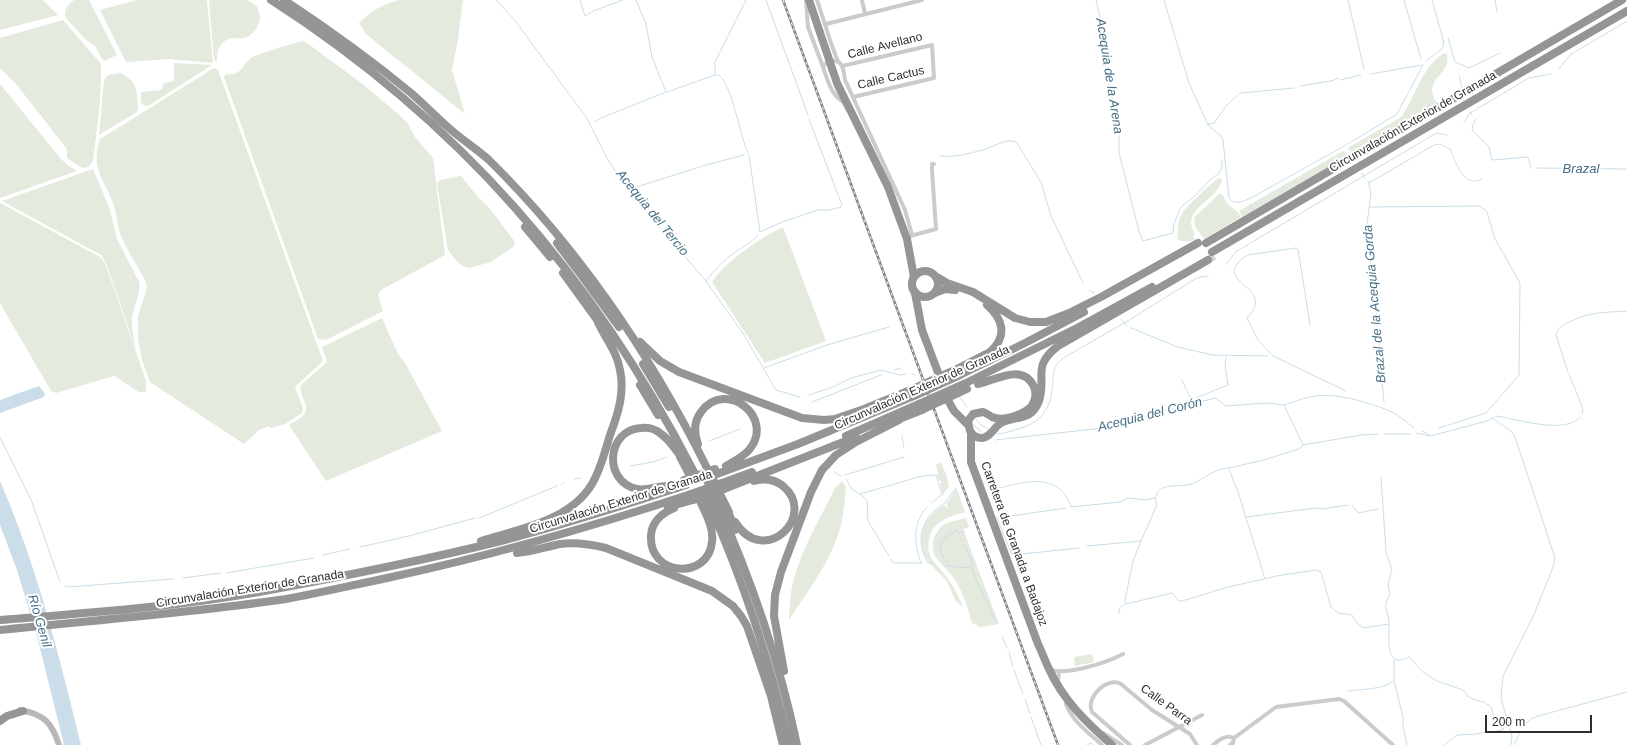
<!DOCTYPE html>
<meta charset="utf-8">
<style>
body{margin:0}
#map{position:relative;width:1627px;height:745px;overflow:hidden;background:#fff;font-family:Arial,sans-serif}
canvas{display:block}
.scale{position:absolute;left:1485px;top:715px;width:107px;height:18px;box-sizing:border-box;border:2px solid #2e2e2e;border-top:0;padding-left:5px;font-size:12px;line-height:14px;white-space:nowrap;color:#2e2e2e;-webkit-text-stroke:3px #fff;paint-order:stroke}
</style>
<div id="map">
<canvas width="1627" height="745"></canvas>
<div class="scale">200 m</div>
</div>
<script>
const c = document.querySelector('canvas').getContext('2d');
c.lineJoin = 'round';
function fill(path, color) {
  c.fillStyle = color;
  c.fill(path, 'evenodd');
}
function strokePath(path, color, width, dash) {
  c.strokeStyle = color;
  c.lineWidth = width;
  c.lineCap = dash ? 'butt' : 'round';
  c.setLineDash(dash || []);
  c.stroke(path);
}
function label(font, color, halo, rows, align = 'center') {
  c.font = font + ' Arial,sans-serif';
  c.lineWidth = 4;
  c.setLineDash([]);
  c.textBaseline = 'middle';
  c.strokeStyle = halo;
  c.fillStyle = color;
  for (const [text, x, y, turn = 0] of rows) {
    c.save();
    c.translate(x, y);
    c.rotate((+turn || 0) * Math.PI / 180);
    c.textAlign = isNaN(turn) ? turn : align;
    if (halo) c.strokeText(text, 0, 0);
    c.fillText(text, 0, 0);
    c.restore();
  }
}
const green = new Path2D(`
 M0 0H43L58 15 0 30Z
 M74 0H89L117 55 104 61 100 56 95 46 87 41 66 18C63 10 68 5 74 0Z
 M137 0H207L213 63 169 59 126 62 100 10Z
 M209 0H247L257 6C258 9 260 15 260 18 260 25 252 36 245 38 241 39 237 38 233 38 220 40 216 51 217 62L214 60Z
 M399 0H463L458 39 452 70 465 114 366 34 359 23C371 11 383 4 399 0Z
 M63 20 101 64C102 97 97 128 93 161 86 175 76 164 67 158V149L16 84 0 68V38Z
 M302 41 307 43 364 85 407 122 415 137 433 158 445 255 381 290 378 295 383 311 326 340 318 339 225 80 224 77 226 74C242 76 241 66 251 58 257 54 292 44 302 41Z
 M1444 53 1447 54C1451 77 1421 78 1437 103L1352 152 1349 147 1400 118C1418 95 1418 71 1444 53Z
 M174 63 212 65 148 106 143 105 141 102V92L161 90 164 83 174 81Z
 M214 68 218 70 323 361 295 387 303 408 302 413 285 424 271 428 269 426 259 430 244 444 150 382 142 360 138 339V316L147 288 146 282C138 267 128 252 121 236 117 226 117 214 113 203 104 180 90 166 100 139Z
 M120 73C138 81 137 92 138 109L137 112 99 135 104 80 108 75Z
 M0 84 61 159 69 166 77 171 0 198Z
 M1343 151 1347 156 1242 217 1239 211Z
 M93 169 109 207 117 239 139 282C141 294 135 302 133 313 130 325 134 338 136 350L106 263 101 255 2 201Z
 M461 176 478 197 491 210 515 242 513 247 491 262 469 268 463 266 457 262 448 250 437 183 440 180Z
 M1219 178 1222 180C1215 204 1180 208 1195 234L1193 235 1195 240C1189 242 1182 242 1177 239 1179 231 1177 223 1181 215 1183 210 1214 180 1219 178Z
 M1219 194H1222C1224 197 1225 200 1227 203 1232 209 1238 210 1241 217L1204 239C1199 231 1192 227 1195 217Z
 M0 203 100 257 105 263 146 381V392H139L114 376 56 393 51 391 0 303Z
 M783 227 826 341 765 363 712 282C726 261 760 238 783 227Z
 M382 318 398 354 405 363 442 431 326 481 289 425C294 422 302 418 305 413 310 405 298 394 301 385L327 362 322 347Z
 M941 463 946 474 949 486 943 495 940 483 942 482 941 481H939L937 474H938L936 464Z
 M842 481 846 487C845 498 844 509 842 520 834 558 809 589 789 620 789 611 790 602 791 593 797 556 819 521 835 488Z
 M957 489 965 512C949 517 932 521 929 540 928 546 928 553 931 558 935 564 941 569 945 575 953 585 958 595 963 607 951 599 953 590 945 579 940 573 933 568 928 561 915 540 923 515 945 505L946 508 948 507 946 502 949 500 955 490Z
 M966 518 969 527 963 529 999 624 980 627 972 623C968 609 964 595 957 583 952 574 943 567 937 559 929 547 933 532 945 524 951 521 959 520 966 518Z
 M1092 654 1094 662 1075 666 1074 657Z`);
const water = new Path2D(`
 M39 386 45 394 44 397 0 413V400Z
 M0 481C37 566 59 655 81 745H64L36 632 17 570 0 525Z`);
const stream = new Path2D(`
 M496 0 513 18 586 117 607 158 618 175 646 211 706 281 744 335 776 390 800 397
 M580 0 585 16 593 11 623 0
 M766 0 808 115
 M1096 0 1107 49 1105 68 1119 126V153L1139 231 1143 241 1173 233 1174 224 1180 209 1184 204 1195 196 1209 181 1219 173 1222 168V160
 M1164 0 1189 83 1208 125 1221 136 1223 140 1229 198C1234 205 1241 202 1249 199L1346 145
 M1348 0 1364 69
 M1404 0 1421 59
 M1495 0 1497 12
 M1448 38 1455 62 1469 68 1500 53
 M1426 61 1442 49 1444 43 1432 0
 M827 65 829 72
 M1559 69 1570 55 1627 21
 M1371 74 1422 65
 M715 75H719C732 85 740 136 748 153
 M1459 76 1462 87
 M1340 80 1361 75
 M834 86 838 95
 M1300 86 1331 81 1339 78
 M667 92 715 75V62L746 0
 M842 104 847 112
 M1469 111 1472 115
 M1476 119 1473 125 1472 130 1489 147 1492 160 1528 157 1531 168
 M594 122 601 118 666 92 652 57 646 24 636 0
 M1464 123 1469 114 1472 112 1529 78 1551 74
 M1208 124 1214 123 1226 106 1240 93 1294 88
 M1348 144 1397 114 1423 65
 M1349 148 1350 151
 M749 155 760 232 782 222 818 210H829L841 207 842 205 809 119
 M940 156C954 158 970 153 983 150 993 147 1006 138 1016 142L1041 182 1051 216 1083 283
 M1536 168 1627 169
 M1362 173 1365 179
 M1368 181 1371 193 1366 232 1374 285 1384 402
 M1369 183 1434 145 1440 144 1450 149C1456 162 1463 189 1482 179
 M630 189 706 165 744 155
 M1250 205 1253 210
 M1370 207 1480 206 1487 212 1495 239 1520 283 1519 375 1486 413 1439 428
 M1226 264 1237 251 1433 135 1437 133 1447 135
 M910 276 908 288 912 296
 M706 281C714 270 724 260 735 252 744 246 751 243 758 235
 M1089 290 1094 293
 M1121 319 1127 326
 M1310 325 1298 249 1296 248 1248 255C1244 257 1241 259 1238 263 1223 280 1259 287 1255 304 1255 309 1250 314 1247 318L1258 340 1273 356 1346 391
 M1131 328 1178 347 1212 355 1268 356
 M764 368 827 345 889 327
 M894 370 901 368
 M1568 372 1556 335C1558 328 1562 325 1569 322 1591 311 1603 313 1627 311
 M912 374 915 375
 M1569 374 1583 409 1582 414
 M1182 380 1191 400 1228 385 1225 365 1226 357
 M809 395 833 387 851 378 881 370 900 375 906 374
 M959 396 967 407
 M812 402 881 375
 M1284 405C1291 403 1298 400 1305 398 1332 391 1359 400 1385 409
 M1385 409 1396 414 1414 428
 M975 418 981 425 988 429
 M974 425 981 432
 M1422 431 1430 435
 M1416 433 1430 436 1487 421 1497 416C1516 419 1566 435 1580 417
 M997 434C1003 434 1011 431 1018 429 1038 424 1050 411 1052 390 1054 374 1051 367 1065 357L1126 322 1195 279 1200 277 1208 276
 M1384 434H1411
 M902 436 904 448
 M0 437 32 502 60 582
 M995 440 1112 427 1147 416 1215 398 1226 406 1267 403 1284 405 1303 445
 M709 441 740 429
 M630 466 653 462 667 457
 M1229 469 1238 492 1265 579 1276 576 1316 570 1321 572 1331 607 1338 613 1352 615 1356 622 1363 628 1389 624
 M834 472 841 476
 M845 475 904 457
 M1381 477 1386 552 1392 570 1388 585 1390 594C1382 608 1387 607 1389 621 1390 634 1383 671 1409 657L1423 672 1437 681 1463 690 1469 697 1475 700 1484 702 1491 707 1496 723 1502 729
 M574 479 581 478
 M846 479 852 489 864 497 867 501 868 521 889 556
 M561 485 564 483
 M988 488 990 490C1020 484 1058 468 1071 507L1120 502 1128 498 1146 500 1155 498C1157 493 1158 490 1163 488 1171 484 1182 487 1191 484 1204 480 1214 468 1229 468L1264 460 1299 449 1303 445 1361 435 1378 434
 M860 494 922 476 936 475 942 494 932 503
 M945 502 956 488
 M1352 505 1358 513 1378 509
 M1066 508 997 518 1012 555 1079 548
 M1246 517 1316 508 1322 509 1348 505
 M479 518 557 486
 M956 529 959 534 965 531
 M960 538 962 541
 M964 545 972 560V568L978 584 996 622
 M1087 546 1141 541 1157 505 1155 498
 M360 547 409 536 475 518
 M323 555 350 549
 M891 559 893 563H922
 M921 563C914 543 912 524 927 507
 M933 564 928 563C914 539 922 516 945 503
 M947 566 971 568
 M949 566C936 549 937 540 957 530
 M226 573 314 558
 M183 578 221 573
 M65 586 68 587 173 579
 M1126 603 1125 600 1133 561 1141 541
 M1119 614C1119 608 1120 606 1126 604L1172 593 1179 601H1182L1228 587 1264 579
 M1002 636 1007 648
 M1009 652 1013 667
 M1014 670 1023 694
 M1394 680V660
 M1348 691C1362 689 1382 690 1394 681L1403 717V726L1407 745
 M1025 699 1030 713
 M1031 717 1041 745
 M1508 722 1512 736 1511 745
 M1522 727 1531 719 1538 716 1627 692
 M1087 745 1091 743 1093 745
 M1444 745 1457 735 1475 734 1503 730 1507 720 1501 698 1503 676 1533 617 1553 567 1555 558 1515 437 1512 432 1492 418
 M1514 745 1520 733`);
const highwayTunnel = new Path2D(`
 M1208 260 1214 256
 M694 472 700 483
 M689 474 693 485`);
const street = new Path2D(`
 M806 0 808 27 823 67
 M817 0 831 43 838 62
 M862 0 865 14
 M826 24 922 0
 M842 66 932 45 934 78 853 97
 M845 103C831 96 828 81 823 67 827 60 838 58 842 66 844 70 844 76 845 80L905 210 912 235
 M910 236 936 229 932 170V164H934
 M1050 670C1068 675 1106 663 1123 654
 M1058 681 1059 672
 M1066 704C1072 721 1089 733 1102 745
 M1103 733 1122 745
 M1130 745 1092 712C1085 697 1108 676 1121 684L1152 710 1190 734 1197 745
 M1145 745 1202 715
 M1213 745C1219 740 1226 734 1234 738
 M1230 745 1233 743 1234 738 1276 707 1339 699 1344 701 1393 745`);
const secondary = new Path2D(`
 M20 710C44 714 52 723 59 745`);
const highway = new Path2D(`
 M271 0C458 120 593 276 694 472
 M284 0C328 29 371 60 411 93 426 106 440 121 456 134 467 143 479 151 489 160 579 249 651 355 707 468
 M809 0 837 83 888 187 907 239 914 277
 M1446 103 1622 0
 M525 227 550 257
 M557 243 582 276 619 327
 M1206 243 1439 107
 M1212 252 1627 11
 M912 284a13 13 0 1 1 26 0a13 13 0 1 1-26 0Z
 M563 273 600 324
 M935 276 947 283 973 292 1015 318 1030 322H1046L1069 313 1101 297 1198 243
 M915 293 922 330 939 375
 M935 293 945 289 955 290
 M640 342 660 361 679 372 802 418 824 420 835 419 864 409 913 389
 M643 364 669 407
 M957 369 990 352C1008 336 1003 319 987 305
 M960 375 1025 343 1084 312
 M964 384 1079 327 1152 287
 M978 384C994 381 1023 362 1034 387 1037 394 1035 401 1031 407 1022 415 1003 422 992 417 989 415 986 413 983 412L973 414 968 421 970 431C973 436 977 438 982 438 991 437 994 427 1001 423 1016 415 1031 422 1039 401 1047 376 1031 367 1058 346L1208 260
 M640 385 658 415
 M949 402 954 411 968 425
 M894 421 922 410
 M971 433V462L1038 644C1042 652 1045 661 1049 669 1063 700 1087 723 1112 745
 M846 436 919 404
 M698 444C694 433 694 421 701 412 726 378 776 418 749 450 743 457 734 461 726 466
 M680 457 689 474
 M717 474 798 444 916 395
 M713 479 715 483
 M707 480 709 485
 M722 483 752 472
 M667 486C657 486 647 491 637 489 603 482 606 430 641 428 648 427 656 429 661 434 669 439 673 447 679 454
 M724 489 856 437
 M720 494 729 512
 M714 496C750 576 779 659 797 745
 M707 499C742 578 770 660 789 745
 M668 507 693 500
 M674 508C662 513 652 522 651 535 648 576 708 581 712 542 714 528 706 514 700 501
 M727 508 735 530
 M705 511 713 526
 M735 522C765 569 818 515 783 486 774 479 764 478 754 481
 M481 541C519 529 570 521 592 484 601 469 605 451 610 435 618 414 625 392 620 370 617 351 604 337 597 320
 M517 553C532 552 545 547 560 544 576 542 590 544 606 548L712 591 733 606 741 616 747 626 771 696
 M0 620C86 613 174 607 259 592 340 577 421 561 501 541 563 525 625 505 686 485
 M0 630C96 620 191 613 286 599 320 593 353 585 387 578 490 556 591 527 691 494
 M784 671 774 616 775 595 781 572 811 492 822 470 836 455 856 442 899 420
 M770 692 783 745
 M0 721 7 716 23 711`);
const rail = new Path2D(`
 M783 0 1058 745`);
const highwayBridge = new Path2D(`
 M913 389 957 369
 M916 395 960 375
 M919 404 964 384
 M922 410 967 389
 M684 480 715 469
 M691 494 722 483
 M693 500 724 489`);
const streetNames = [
 ["Calle Avellano",885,46,-14],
 ["Calle Cactus",891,78,-13],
 ["Circunvalación Exterior de Granada",1413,122,-30],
 ["Circunvalación Exterior de Granada",922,388,-24],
 ["Circunvalación Exterior de Granada",621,502,-17],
 ["Carretera de Granada a Badajoz",1014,544,70],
 ["Circunvalación Exterior de Granada",250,589,-9],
 ["Calle Parra",1166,705,36]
];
const waterNames = [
 ["Acequia de la Arena",1109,76,81],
 ["Brazal",1581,169],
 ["Acequia del Tercio",652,213,51],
 ["Brazal de la Acequia Gorda",1375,304,-95],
 ["Acequia del Corón",1150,415,-14],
 ["Río Genil",39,621,74]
];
fill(green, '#e4eadd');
fill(water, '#cbdde8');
strokePath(stream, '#cbdde8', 1);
strokePath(highwayTunnel, '#d5d5d5', 8, [8, 4]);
strokePath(street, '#cbcbcb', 4);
strokePath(secondary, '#b8b8b8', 6);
strokePath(highway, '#959595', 8);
strokePath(rail, '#838383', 2.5);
strokePath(rail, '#fff', 1, [3]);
strokePath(highwayBridge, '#959595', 8);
label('12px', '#2e2e2e', '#fff', streetNames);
label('italic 13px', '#446e88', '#fff', waterNames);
</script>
